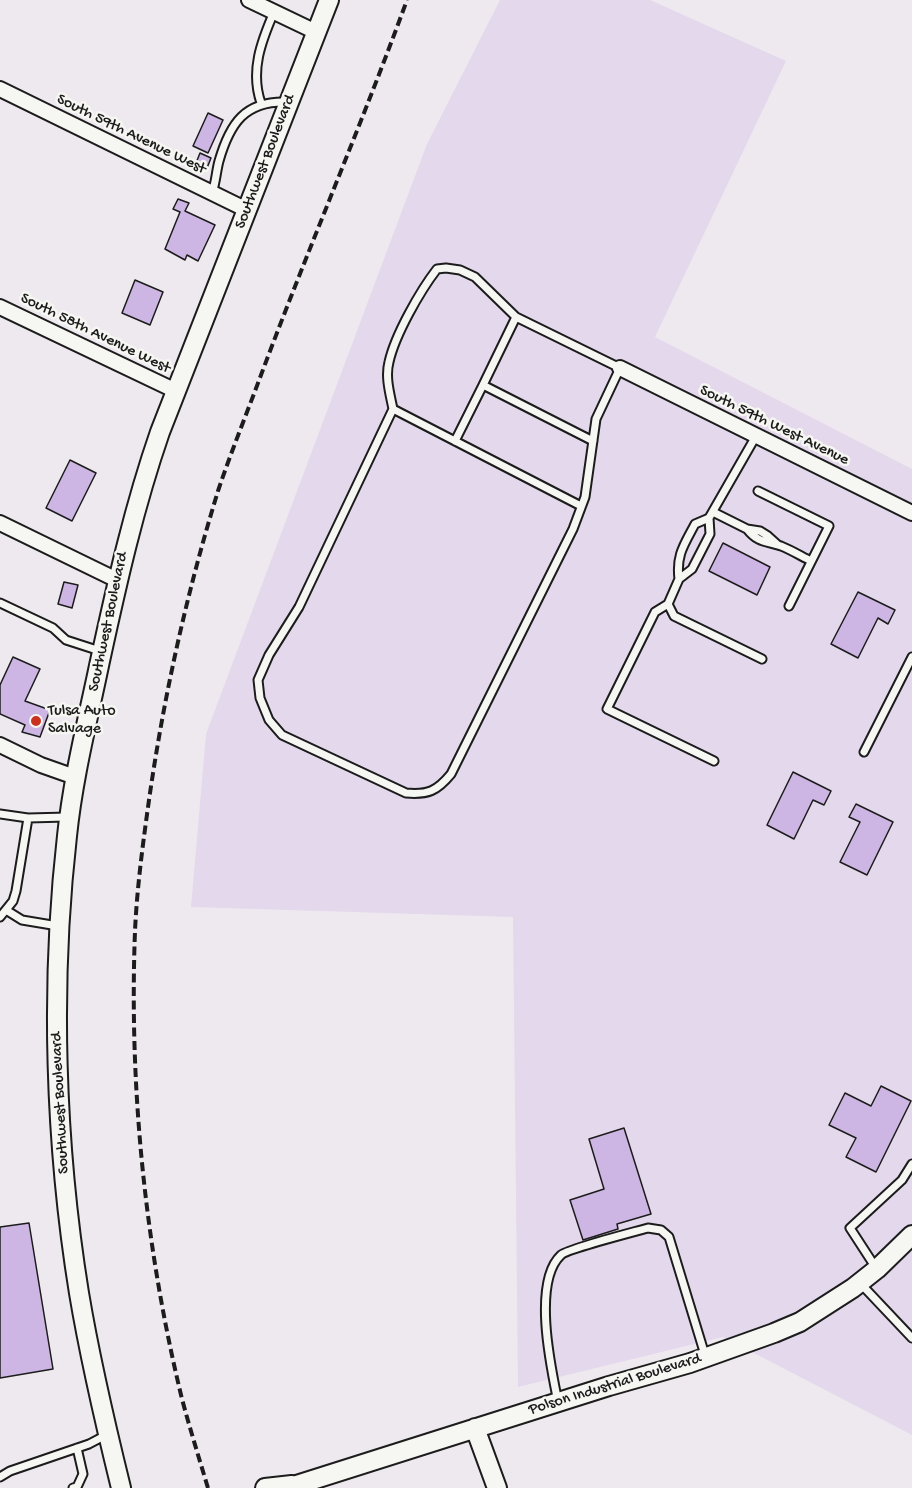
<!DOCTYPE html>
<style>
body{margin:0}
canvas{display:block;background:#eee9ef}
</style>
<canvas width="912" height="1488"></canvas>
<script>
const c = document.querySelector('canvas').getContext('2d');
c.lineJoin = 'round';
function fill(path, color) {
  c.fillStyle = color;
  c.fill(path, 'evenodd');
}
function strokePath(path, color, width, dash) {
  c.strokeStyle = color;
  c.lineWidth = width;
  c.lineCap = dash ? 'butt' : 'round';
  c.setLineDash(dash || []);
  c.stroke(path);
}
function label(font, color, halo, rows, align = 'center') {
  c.font = font + ' "Gochi Hand",sans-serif';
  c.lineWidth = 5;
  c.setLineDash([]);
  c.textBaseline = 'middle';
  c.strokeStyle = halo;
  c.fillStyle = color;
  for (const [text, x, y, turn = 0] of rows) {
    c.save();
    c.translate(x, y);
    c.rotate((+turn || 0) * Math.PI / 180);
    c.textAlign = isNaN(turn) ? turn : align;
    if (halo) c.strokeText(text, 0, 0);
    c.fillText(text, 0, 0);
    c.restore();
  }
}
const built = new Path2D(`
 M500 0H650L786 61 655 337 912 469V1435L723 1337 518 1387 513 917 191 907 206 734 427 144Z`);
const building = new Path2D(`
 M208 113 223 120 208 153 193 146Z
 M200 153 211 158 207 168 196 163Z
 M178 199 189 203 185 211 215 225 198 261 187 255 185 260 165 249 180 212 173 209Z
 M135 280 163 292 150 325 122 313Z
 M70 460 96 473 72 521 46 508Z
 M723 543 770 567 757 595 709 571Z
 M64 582 78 585 72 608 58 604Z
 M858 592 895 610 888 624 878 618 858 658 831 644Z
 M13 657 40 669 25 701 50 710 40 737 22 732 25 725 0 714V685Z
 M793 772 831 791 824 805 813 800 794 839 767 825Z
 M856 804 893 822 867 875 840 862 860 822 849 817Z
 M881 1086 911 1101 876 1172 846 1157 856 1138 829 1125 845 1093 871 1106Z
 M624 1128 651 1214 617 1224 618 1229 583 1240 570 1200 604 1189 589 1139Z
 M29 1223 53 1369 0 1378V1227Z`);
const lane = new Path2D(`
 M261 103C250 71 261 42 274 12
 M212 193C216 182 216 172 219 161 230 123 245 101 286 102
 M446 268 460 270 475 277 516 317 620 368 596 419 585 497 573 529 451 774C437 791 428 795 406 793L282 735 269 720 260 698 258 680 269 655 299 607 393 409C390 394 385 377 389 362 395 335 420 291 437 269Z
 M516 317 483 385 593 441
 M393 409 581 506
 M455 441 483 385
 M758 491 829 526 789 606
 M713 512 747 529 760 531 768 536 778 545
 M709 518 695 524C684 545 676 555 679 579L692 569 710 534 709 518 756 436
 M747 529C758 543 766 541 781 546 791 550 801 556 811 561
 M679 579 668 604 674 616 762 659
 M0 603 53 628 66 640 100 651
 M668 604 655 612 607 709 714 761
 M864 752 912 657
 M0 814 28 818 67 817
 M6 910 22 920 58 926
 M0 917 13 901 16 891 28 818
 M876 1268 850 1228 902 1180 912 1164
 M860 1283 912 1338
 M558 1402C551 1368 532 1282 561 1255 567 1249 634 1232 648 1228L661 1230 669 1237 705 1355
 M0 1477 10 1471 89 1444 108 1434
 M73 1488 77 1487 83 1474 77 1448`);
const street = new Path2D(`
 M249 0 316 32
 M0 89 247 210
 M0 307 176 391
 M620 368 912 513
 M0 523 117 580
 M0 745 41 765 75 777`);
const secondary = new Path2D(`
 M475 1428 497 1488
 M121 1488C105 1423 90 1359 79 1293 55 1145 50 985 67 836 73 777 88 719 100 661 117 583 134 507 160 432L329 0
 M265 1488 292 1485
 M287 1488 609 1386 690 1363 774 1333 800 1322 853 1288 877 1269 912 1235`);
const rail = new Path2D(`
 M208 1488C199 1458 190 1429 182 1399 145 1247 129 1087 135 931 137 887 143 843 149 800 164 695 187 592 218 491 231 452 247 413 261 375 308 249 361 126 407 0`);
const markers = [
 [36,721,6,"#c8321e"]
];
const streetNames = [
 ["South 59th Avenue West",131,135,26],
 ["Southwest Boulevard",266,162,-69],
 ["South 58th Avenue West",95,334,26],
 ["South 59th West Avenue",774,426,26],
 ["Southwest Boulevard",109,622,-78],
 ["Southwest Boulevard",61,1103,-93],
 ["Polson Industrial Boulevard",615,1385,-17]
];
const poiNames = [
 ["Tulsa Auto",48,712],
 ["Salvage",48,730]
];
fill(built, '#e4d9ec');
fill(building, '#cdb5e4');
strokePath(building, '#1c1c1c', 1.5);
strokePath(lane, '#1c1c1c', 11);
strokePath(street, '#1c1c1c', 18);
strokePath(secondary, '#1c1c1c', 22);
strokePath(lane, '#f6f6f2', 7);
strokePath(street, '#f6f6f2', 14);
strokePath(secondary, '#f6f6f2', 18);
strokePath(rail, '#1c1c1c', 4, [9, 4.5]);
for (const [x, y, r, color] of markers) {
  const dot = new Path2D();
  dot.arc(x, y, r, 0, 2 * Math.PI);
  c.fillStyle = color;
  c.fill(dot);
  strokePath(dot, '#f6f6f2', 2);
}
label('16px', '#1c1c1c', '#f6f6f2', streetNames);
label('16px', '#1c1c1c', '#f6f6f2', poiNames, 'left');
</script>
